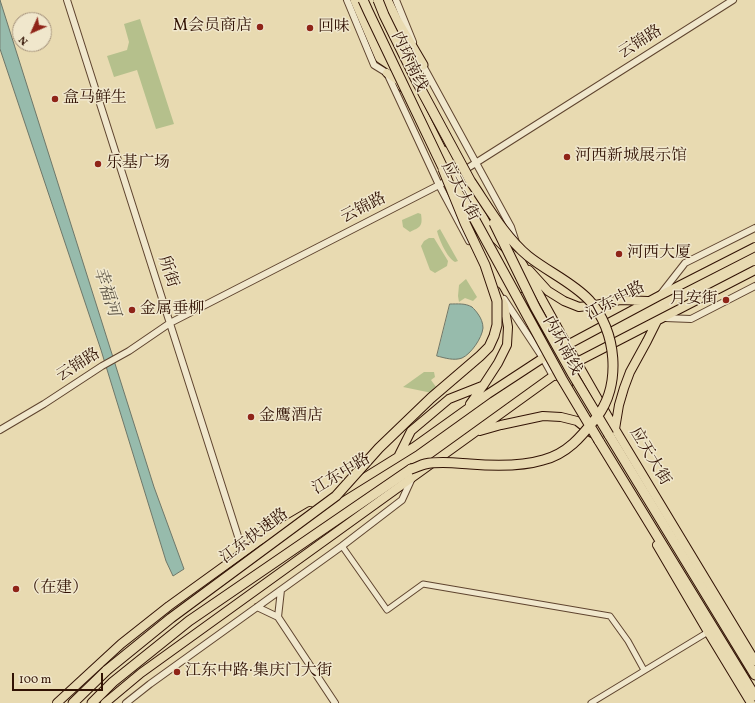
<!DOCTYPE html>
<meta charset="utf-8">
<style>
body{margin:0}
#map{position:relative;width:755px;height:703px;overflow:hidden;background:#e8dab1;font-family:Vollkorn,serif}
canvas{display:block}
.north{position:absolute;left:12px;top:12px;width:40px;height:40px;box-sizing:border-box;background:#f0e7cc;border:1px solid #a4927c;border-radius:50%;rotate:225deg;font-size:11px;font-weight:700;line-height:16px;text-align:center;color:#311204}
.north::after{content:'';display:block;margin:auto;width:14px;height:18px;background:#8f2418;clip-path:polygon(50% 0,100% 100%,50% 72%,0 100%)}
.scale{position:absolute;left:12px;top:673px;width:91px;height:18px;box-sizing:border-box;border:2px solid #311204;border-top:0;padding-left:5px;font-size:12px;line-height:14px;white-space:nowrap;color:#311204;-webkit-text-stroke:3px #f0e7cc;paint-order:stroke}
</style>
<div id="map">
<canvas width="755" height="703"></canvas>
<div class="north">N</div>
<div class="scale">100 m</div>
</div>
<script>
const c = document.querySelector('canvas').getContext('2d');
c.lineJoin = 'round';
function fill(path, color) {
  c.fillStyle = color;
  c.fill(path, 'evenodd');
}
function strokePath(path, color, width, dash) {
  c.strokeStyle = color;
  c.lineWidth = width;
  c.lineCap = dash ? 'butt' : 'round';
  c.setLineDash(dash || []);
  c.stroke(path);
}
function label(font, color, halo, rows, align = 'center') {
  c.font = font + ' Vollkorn,"Noto Serif SC",serif';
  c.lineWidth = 3;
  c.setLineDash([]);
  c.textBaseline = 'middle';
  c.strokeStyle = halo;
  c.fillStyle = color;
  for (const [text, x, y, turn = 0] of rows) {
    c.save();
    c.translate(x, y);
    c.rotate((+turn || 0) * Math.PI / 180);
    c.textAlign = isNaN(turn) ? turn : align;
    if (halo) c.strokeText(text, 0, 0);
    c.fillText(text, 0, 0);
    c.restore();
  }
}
const green = new Path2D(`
 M140 19 174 124 156 129 137 70 114 77 107 56 127 50 129 42 124 24Z
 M418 213 421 214C423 227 420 227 410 232L403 227 402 220Z
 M440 229 458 261 455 262C447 258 439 239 437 231Z
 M429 238H434L448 261 447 266 435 273 430 270 421 246 424 241Z
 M466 279 477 297 473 301 465 298 459 302 458 296 459 285Z
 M424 372H434L435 377 431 380 439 391 437 394 403 387Z`);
const water = new Path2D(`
 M0 0 154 487 184 569 173 576 166 561 101 350 0 49Z
 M450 304C458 304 465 303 472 307 474 309 476 311 478 314 481 318 483 323 483 328 482 338 471 354 462 358 454 361 445 358 437 356Z`);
const minor = new Path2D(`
 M342 546 387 610 423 584 610 616 628 641 644 670
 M591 703 708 632`);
const tertiary = new Path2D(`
 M67 0 174 336 243 552
 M347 0 374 65 387 73 439 185 469 241
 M396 0 413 42
 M421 62 511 227 523 264
 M463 171 733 0
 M660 295 685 263 755 228
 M504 299 543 358 553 376 556 377
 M665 318 691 319 755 286
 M0 430 44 404 102 366 129 351 170 323 439 185 450 179
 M257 607 278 617 335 703
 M278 617 281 590
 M126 703 150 684 342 546 402 500 412 478`);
const primary = new Path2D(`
 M369 0 379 23
 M379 17 410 78
 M387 73 399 81 402 87
 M403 73 455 176 477 216
 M448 150 493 236 523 265 567 345 615 429 755 661
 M529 270 548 291 564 301 579 307 596 305 620 300 648 301
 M522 297 563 370 568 384
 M470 404 483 386 498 363 507 345 508 327 504 305 496 291
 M615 429 619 405 624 388 630 372 647 341 657 321
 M480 431 501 425 543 416 561 417 577 421 592 433
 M399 455 411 431 449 399 482 386
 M340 493 414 447 488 394 543 358 659 296 755 247
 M657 545 708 632 751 703
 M57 703 121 644 169 606 259 541 310 511
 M105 703 141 673 553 376 577 362 755 270`);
const trunk = new Path2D(`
 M355 0 380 58 398 70
 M387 0 396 19 423 65
 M609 435 755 675
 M599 441 755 696
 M73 703 107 670
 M92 703 113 682 189 621 411 469`);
const trunkBridge = new Path2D(`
 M363 0 368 11 446 174
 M378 0 384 15 417 82 472 184
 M456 190 475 220 562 379 599 441
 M494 223 535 307 573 375 609 435
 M411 469C416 468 420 465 425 464 440 461 455 463 470 464 494 466 520 467 543 460 567 454 581 437 596 418 622 386 617 330 589 300 572 282 548 272 528 256 504 236 487 205 469 179
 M107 670 171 618 336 496 379 448 431 398 480 356 489 347 494 336 497 325V301L485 265 465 223 443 169`);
const markers = [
 [260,27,4,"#8f2418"],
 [310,28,4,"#8f2418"],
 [55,99,4,"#8f2418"],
 [567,157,4,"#8f2418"],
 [98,164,4,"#8f2418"],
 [619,254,4,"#8f2418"],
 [726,300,4,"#8f2418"],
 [132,310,4,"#8f2418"],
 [251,417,4,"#8f2418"],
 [16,589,4,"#8f2418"],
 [177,672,4,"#8f2418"]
];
const poiNames = [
 ["M会员商店",252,27,"right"],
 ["回味",318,28],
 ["盒马鲜生",63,99],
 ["河西新城展示馆",575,157],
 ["乐基广场",106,164],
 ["河西大厦",627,254],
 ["月安街",718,300,"right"],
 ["金属垂柳",140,310],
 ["金鹰酒店",259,417],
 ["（在建）",24,589],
 ["江东中路·集庆门大街",185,672]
];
const streetNames = [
 ["云锦路",641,43,-32],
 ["内环南线",408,62,65],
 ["应天大街",459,192,63],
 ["云锦路",364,209,-27],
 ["所街",167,272,72],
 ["江东中路",616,302,-28],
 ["内环南线",561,346,61],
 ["云锦路",79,366,-32],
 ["应天大街",649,457,59],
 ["江东中路",342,475,-31],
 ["江东快速路",255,537,-37]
];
const waterNames = [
 ["幸福河",105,292,72]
];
fill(green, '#b5c08c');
fill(water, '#97bbac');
strokePath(water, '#6e7769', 1);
strokePath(minor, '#5f442f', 7);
strokePath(tertiary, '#5f442f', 8);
strokePath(primary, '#311204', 10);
strokePath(trunk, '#311204', 11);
strokePath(minor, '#f0e7cc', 5);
strokePath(tertiary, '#f0e7cc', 6);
strokePath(primary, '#e8dab1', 8);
strokePath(trunk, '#e8dab1', 9);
strokePath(trunkBridge, '#311204', 11, []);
strokePath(trunkBridge, '#e8dab1', 9);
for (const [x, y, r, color] of markers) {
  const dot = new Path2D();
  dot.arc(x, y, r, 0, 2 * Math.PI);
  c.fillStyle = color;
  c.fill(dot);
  strokePath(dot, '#f0e7cc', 1.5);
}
label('16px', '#311204', '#f0e7cc', poiNames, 'left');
label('16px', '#311204', '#f0e7cc', streetNames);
label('italic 17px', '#554d3f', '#f0e7cc', waterNames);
</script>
